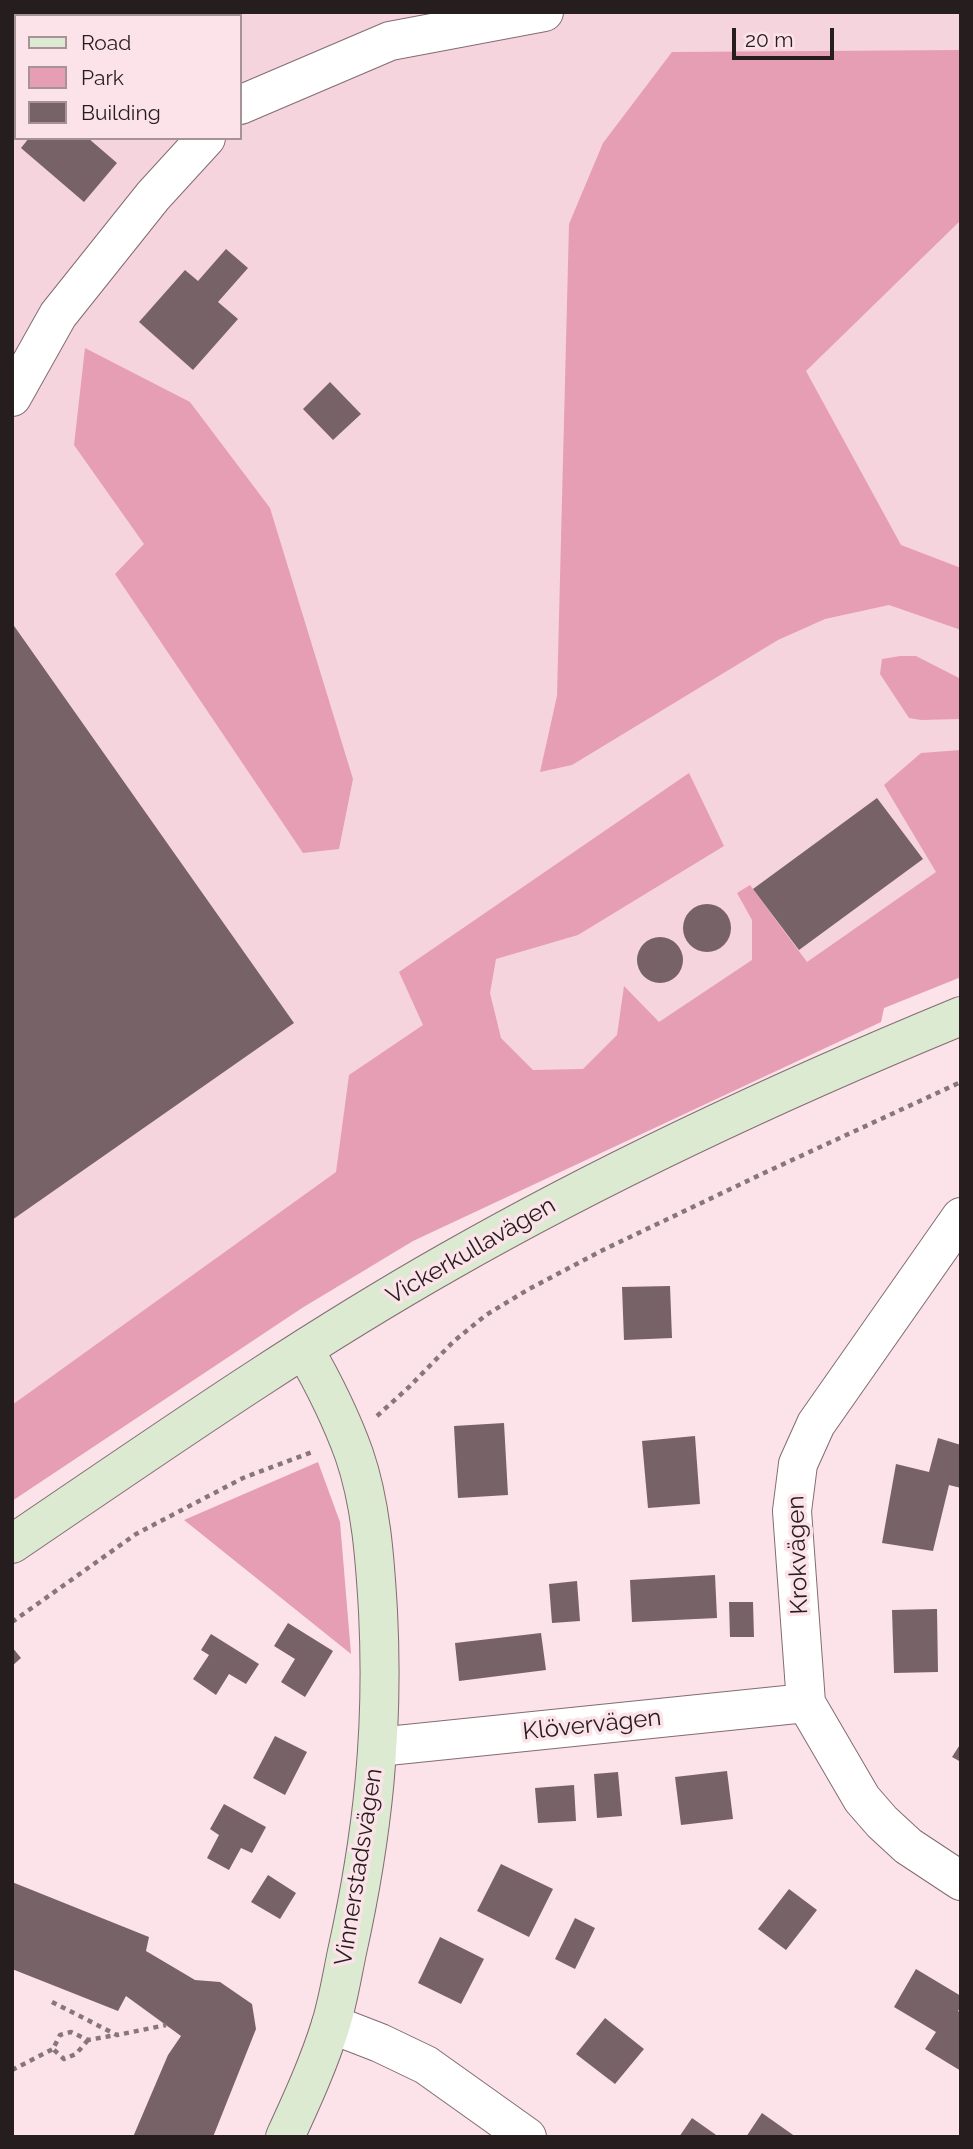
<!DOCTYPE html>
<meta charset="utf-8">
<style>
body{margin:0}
#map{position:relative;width:973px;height:2149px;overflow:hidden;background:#fce2e9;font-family:Raleway,sans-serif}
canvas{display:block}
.frame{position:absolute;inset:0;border:14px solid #261d1f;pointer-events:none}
.legend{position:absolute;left:14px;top:14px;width:228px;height:126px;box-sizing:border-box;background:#fce2e9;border:2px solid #a69398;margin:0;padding:9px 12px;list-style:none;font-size:21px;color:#261d1f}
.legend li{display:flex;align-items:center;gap:14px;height:35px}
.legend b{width:35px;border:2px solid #a69398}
.scale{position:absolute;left:732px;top:28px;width:102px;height:32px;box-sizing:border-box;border:4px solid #261d1f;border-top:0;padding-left:9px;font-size:21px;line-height:24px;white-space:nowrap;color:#261d1f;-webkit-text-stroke:5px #fce2e9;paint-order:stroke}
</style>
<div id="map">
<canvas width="973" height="2149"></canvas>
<div class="frame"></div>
<ul class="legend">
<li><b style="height:9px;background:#dcead2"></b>Road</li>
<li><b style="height:19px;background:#e69eb4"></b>Park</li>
<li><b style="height:19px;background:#776268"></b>Building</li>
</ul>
<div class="scale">20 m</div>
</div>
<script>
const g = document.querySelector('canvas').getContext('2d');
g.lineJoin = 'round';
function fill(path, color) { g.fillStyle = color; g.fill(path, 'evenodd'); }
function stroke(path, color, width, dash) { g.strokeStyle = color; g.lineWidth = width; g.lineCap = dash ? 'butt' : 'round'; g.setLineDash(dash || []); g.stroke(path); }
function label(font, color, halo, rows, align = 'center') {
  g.font = font + ' Raleway,sans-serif'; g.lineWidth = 7; g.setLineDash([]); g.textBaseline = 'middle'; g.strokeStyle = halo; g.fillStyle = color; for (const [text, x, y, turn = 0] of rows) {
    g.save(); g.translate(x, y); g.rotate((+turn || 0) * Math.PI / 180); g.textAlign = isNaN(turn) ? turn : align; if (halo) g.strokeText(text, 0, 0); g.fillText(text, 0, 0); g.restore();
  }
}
fill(new Path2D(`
 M 12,12 L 961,12 L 961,977 L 884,1008 L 881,1022 L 563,1166 L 413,1241 L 302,1308 L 12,1501 ZM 16,16 L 240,16 L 240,138 L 16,138 Z`), '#f6d4de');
fill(new Path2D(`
 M 961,50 L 961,220 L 806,371 L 901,545 L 961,568 L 961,630 L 889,605 L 825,619 L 778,640 L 572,765 L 540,772 L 557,696 L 569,224 L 603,143 L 672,52 Z
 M 85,348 L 190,402 L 270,508 L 353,779 L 339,849 L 303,853 L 115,574 L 144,544 L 74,445 Z
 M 900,656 L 916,656 L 961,679 L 961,719 L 921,720 L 909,718 L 880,674 L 882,659 Z
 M 961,750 L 961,977 L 884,1008 L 881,1022 L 413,1241 L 302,1308 L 12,1501 L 12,1405 L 336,1172 L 349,1075 L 423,1025 L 399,972 L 689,773 L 724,846 L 578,935 L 496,959 L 490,993 L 501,1038 L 533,1070 L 583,1069 L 617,1035 L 624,986 L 659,1022 L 752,960 L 752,920 L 737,893 L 750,885 L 807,962 L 936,872 L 884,785 L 921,753 Z
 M 318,1462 L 340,1522 L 351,1654 L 184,1520 Z`), '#e69eb4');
fill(new Path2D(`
 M 29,138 L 88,138 L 117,163 L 84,202 L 21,148 Z
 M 226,249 L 248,268 L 218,302 L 238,319 L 193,370 L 139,322 L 185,270 L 198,281 Z
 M 330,382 L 361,414 L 333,440 L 303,409 Z
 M 12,623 L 294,1023 L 12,1220 Z
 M 877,798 L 923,859 L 799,950 L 753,889 Z
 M683 928a24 24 0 1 1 48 0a24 24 0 1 1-48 0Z
 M637 960a23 23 0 1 1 46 0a23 23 0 1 1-46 0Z
 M 670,1286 L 672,1338 L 624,1340 L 622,1287 Z
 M 504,1423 L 508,1495 L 458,1498 L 454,1426 Z
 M 695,1436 L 700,1504 L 648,1508 L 642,1441 Z
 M 938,1438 L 961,1445 L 961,1488 L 949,1485 L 933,1551 L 882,1543 L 896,1464 L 929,1472 Z
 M 715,1575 L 717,1618 L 632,1622 L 630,1580 Z
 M 577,1581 L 580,1621 L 552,1623 L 549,1584 Z
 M 729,1602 L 753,1602 L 754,1637 L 730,1637 Z
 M 937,1609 L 938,1672 L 894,1673 L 892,1610 Z
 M 288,1623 L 333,1651 L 305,1697 L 281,1682 L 295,1659 L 274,1646 Z
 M 541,1633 L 546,1670 L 459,1681 L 455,1643 Z
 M 211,1634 L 259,1664 L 246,1684 L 229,1674 L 216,1695 L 193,1679 L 209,1655 L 201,1650 Z
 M 12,1647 L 21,1658 L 12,1666 Z
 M 275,1736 L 307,1752 L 285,1795 L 253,1778 Z
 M 961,1743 L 961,1762 L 952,1757 Z
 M 727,1771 L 733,1819 L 681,1825 L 675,1777 Z
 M 618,1772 L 622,1816 L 597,1818 L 594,1774 Z
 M 574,1785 L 576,1821 L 538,1823 L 535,1788 Z
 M 224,1804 L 266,1827 L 252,1853 L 241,1848 L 229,1870 L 207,1858 L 219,1835 L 210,1829 Z
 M 501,1864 L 553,1889 L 529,1937 L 477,1911 Z
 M 268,1875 L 296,1893 L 280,1919 L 251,1902 Z
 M 12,1882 L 149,1937 L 146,1951 L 195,1980 L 220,1982 L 252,2004 L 256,2029 L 213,2137 L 133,2137 L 168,2055 L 181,2036 L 126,1996 L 118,2011 L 12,1969 Z
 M 789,1889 L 817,1910 L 786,1950 L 758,1929 Z
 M 575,1918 L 595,1928 L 575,1969 L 555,1959 Z
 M 440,1937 L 484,1959 L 461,2004 L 418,1983 Z
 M 916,1969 L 961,1996 L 961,2007 L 958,2011 L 961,2013 L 961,2071 L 925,2049 L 936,2032 L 894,2007 Z
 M 605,2018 L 644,2049 L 615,2084 L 576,2054 Z
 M 762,2113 L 796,2137 L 746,2137 Z
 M 692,2118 L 719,2137 L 679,2137 Z`), '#776268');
const street = new Path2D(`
 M 240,105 L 390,41 L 544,12
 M 12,397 L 58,315 L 153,196 L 206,138
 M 961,1217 L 816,1424 L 798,1464 L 792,1511 L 806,1703 L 862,1799 L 882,1822 L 908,1846 L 961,1881
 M 378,1747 L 806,1703
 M 331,2024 L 380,2043 L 426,2065 L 527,2137`);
const secondary = new Path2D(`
 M 12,1544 C 155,1447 298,1347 448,1262 C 613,1168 786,1088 961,1016
 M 285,2137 C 302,2100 319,2063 331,2024 C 338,2001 342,1976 347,1952 C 373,1835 384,1730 378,1611 C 375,1559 371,1503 354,1454 C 341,1418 323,1382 304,1349`);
stroke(street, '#826c72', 40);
stroke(secondary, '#826c72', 40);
stroke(new Path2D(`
 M 377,1416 L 409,1387 L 454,1341 L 486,1315 L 529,1289 L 605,1249 L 764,1173 L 961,1082
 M 12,1622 L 136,1534 L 243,1478 L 315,1451
 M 52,2002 L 117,2035 L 166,2025
 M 88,2040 L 76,2054 L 64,2059 L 53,2049 L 60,2035 L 71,2032 L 88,2040 L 116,2035
 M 12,2070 L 53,2049`), '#87777b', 4.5, [5, 5]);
stroke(street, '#fff', 38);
stroke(secondary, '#dcead2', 38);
label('24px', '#261d1f', '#fce2e9', [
 ["Vickerkullavägen",471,1251,-30],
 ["Krokvägen",798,1555,-92],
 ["Klövervägen",592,1725,-6],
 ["Vinnerstadsvägen",359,1867,-81]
]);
</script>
